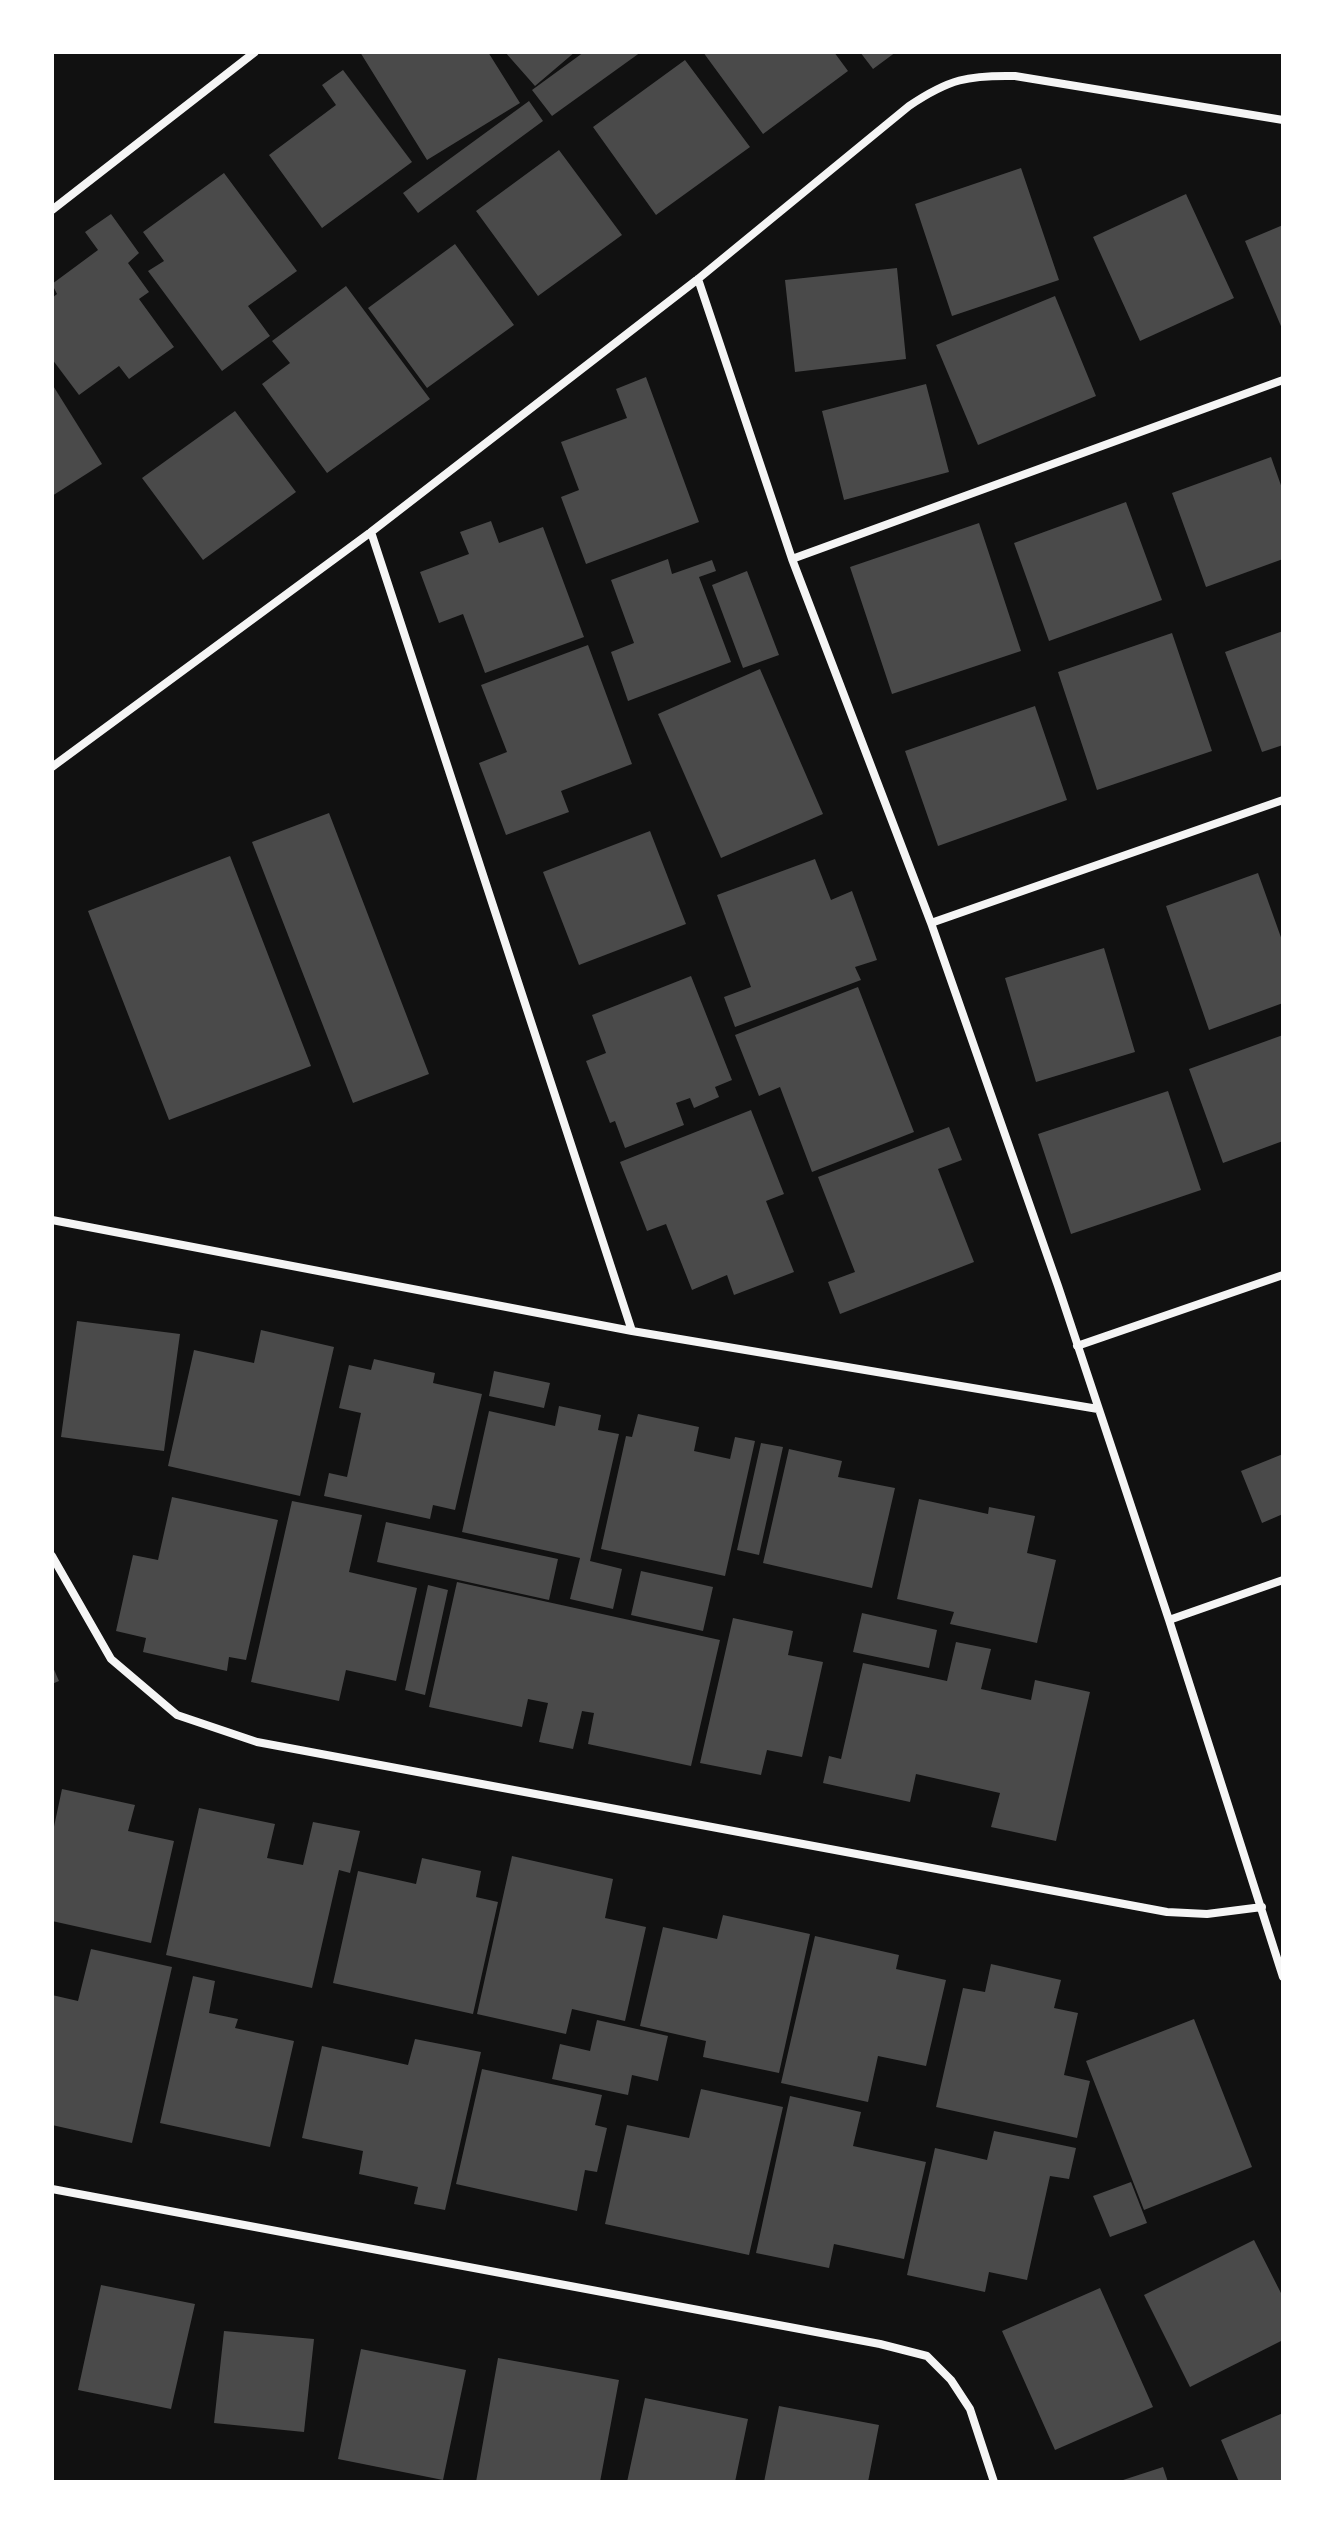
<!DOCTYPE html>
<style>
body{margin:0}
#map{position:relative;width:1335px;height:2534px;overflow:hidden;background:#111;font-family:"DM Sans",sans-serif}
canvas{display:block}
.frame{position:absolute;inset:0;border:54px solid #fff;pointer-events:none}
</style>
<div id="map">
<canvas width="1335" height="2534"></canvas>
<div class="frame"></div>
</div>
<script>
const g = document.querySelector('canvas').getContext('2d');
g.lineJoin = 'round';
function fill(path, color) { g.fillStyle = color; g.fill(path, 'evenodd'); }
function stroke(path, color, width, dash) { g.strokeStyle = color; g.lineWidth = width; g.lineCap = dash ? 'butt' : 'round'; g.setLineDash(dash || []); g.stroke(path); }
fill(new Path2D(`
 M 360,52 L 488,52 L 520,103 L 427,160 Z
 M 505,52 L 575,52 L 535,86 Z
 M 584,52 L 641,52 L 552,116 L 532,90 Z
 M 703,52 L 834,52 L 848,71 L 763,134 Z
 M 860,52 L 896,52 L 873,69 Z
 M 685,60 L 750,147 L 656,215 L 593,127 Z
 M 343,70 L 412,162 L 322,228 L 269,155 L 336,105 L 322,85 Z
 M 529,101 L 543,121 L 418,213 L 403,193 Z
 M 559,150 L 622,235 L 538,296 L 476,211 Z
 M 1021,168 L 1059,280 L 952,316 L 915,204 Z
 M 224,173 L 297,271 L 248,306 L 270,336 L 222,371 L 148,271 L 164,261 L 143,232 Z
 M 1186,194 L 1234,298 L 1140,341 L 1093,237 Z
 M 111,214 L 139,253 L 128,263 L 149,292 L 139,299 L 174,347 L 129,379 L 119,366 L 79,395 L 52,359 L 52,298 L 57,294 L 52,284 L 98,250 L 85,232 Z
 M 1283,225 L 1283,331 L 1245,241 Z
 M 455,244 L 514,325 L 427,388 L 368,308 Z
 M 897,268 L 906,359 L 795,372 L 785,280 Z
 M 346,286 L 430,399 L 327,473 L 262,384 L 290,363 L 272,341 Z
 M 1055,296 L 1096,396 L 978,445 L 936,345 Z
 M 646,377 L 699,522 L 586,564 L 561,497 L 579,490 L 561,442 L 627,418 L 616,389 Z
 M 52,384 L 102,464 L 52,496 Z
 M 926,384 L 949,472 L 844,500 L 822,411 Z
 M 235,411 L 296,492 L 203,560 L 142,478 Z
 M 1271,457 L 1283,491 L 1283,559 L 1206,587 L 1172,493 Z
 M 1126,502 L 1162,600 L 1049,641 L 1014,543 Z
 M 491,521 L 499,543 L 543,527 L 584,637 L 485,673 L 463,614 L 439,623 L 420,572 L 469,554 L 460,532 Z
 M 979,523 L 1021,651 L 892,694 L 850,567 Z
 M 668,559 L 672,574 L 712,560 L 716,571 L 699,577 L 731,662 L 628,701 L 611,652 L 634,643 L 611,580 Z
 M 747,571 L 779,655 L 743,668 L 712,585 Z
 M 1283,631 L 1283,745 L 1262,752 L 1225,652 Z
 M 1172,633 L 1212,751 L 1097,790 L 1058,672 Z
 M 588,645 L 632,764 L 561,791 L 569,812 L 506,835 L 479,763 L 507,752 L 481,685 Z
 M 760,669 L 823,814 L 721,858 L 658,714 Z
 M 1035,706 L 1067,800 L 938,846 L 905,751 Z
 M 329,813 L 429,1074 L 353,1103 L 252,842 Z
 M 650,831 L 686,924 L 579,965 L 543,872 Z
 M 230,856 L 311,1066 L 169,1120 L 88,911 Z
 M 815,859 L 831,900 L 852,891 L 877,960 L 855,967 L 861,980 L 735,1027 L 724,997 L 751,987 L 717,895 Z
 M 1258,873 L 1283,943 L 1283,1003 L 1209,1030 L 1166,906 Z
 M 1104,948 L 1135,1052 L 1036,1082 L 1005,978 Z
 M 691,976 L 732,1080 L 715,1087 L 719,1097 L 694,1108 L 690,1098 L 676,1103 L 684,1125 L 625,1148 L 615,1121 L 610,1123 L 586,1061 L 606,1053 L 592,1015 Z
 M 858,987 L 914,1132 L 812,1172 L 780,1087 L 759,1096 L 735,1035 Z
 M 1283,1035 L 1283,1141 L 1223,1163 L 1189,1069 Z
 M 1168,1091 L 1201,1190 L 1071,1234 L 1038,1134 Z
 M 751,1110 L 784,1194 L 766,1201 L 794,1272 L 734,1295 L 727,1275 L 692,1290 L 666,1224 L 647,1231 L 620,1162 Z
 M 949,1127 L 962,1160 L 938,1169 L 974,1262 L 840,1314 L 828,1282 L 855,1272 L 818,1177 Z
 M 77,1321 L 180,1334 L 164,1451 L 61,1437 Z
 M 261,1330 L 334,1347 L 300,1496 L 168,1466 L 194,1350 L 254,1363 Z
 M 374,1359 L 435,1373 L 433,1383 L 482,1394 L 455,1510 L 433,1505 L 430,1519 L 324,1496 L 329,1473 L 347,1477 L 361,1413 L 339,1408 L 349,1365 L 371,1370 Z
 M 494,1371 L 550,1383 L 544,1408 L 489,1396 Z
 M 559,1406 L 601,1415 L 598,1430 L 619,1434 L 590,1561 L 622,1569 L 613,1609 L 570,1599 L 580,1558 L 462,1532 L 489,1411 L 555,1426 Z
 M 638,1414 L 699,1427 L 694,1451 L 730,1459 L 735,1437 L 755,1441 L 725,1576 L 601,1549 L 626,1436 L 632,1437 Z
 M 761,1443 L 783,1447 L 759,1555 L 737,1550 Z
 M 789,1449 L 842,1461 L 838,1477 L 895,1488 L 872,1588 L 763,1563 Z
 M 1283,1454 L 1283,1514 L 1262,1523 L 1241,1471 Z
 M 172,1497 L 278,1520 L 246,1660 L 229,1657 L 227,1671 L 143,1652 L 146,1638 L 116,1631 L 133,1555 L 158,1560 Z
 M 919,1499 L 988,1514 L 989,1507 L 1035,1516 L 1027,1553 L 1056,1560 L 1037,1643 L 950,1624 L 954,1612 L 897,1599 Z
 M 292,1501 L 362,1515 L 349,1572 L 417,1588 L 396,1681 L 346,1670 L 339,1701 L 251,1682 Z
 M 386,1522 L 558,1559 L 549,1600 L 377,1562 Z
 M 641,1571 L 713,1587 L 703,1631 L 631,1615 Z
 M 457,1582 L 720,1640 L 691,1766 L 588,1744 L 594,1713 L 582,1711 L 573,1749 L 539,1742 L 548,1703 L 528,1699 L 522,1727 L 429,1707 Z
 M 428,1585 L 448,1590 L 425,1695 L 405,1690 Z
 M 862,1613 L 937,1630 L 929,1668 L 853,1652 Z
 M 733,1618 L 793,1631 L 788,1655 L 823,1662 L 802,1757 L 767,1750 L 761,1775 L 700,1763 Z
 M 956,1642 L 991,1649 L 981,1689 L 1031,1700 L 1035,1680 L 1090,1692 L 1056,1841 L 991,1827 L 1000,1793 L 916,1774 L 910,1802 L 823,1783 L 829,1756 L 841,1759 L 863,1663 L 947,1681 Z
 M 52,1665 L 59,1681 L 52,1684 Z
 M 62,1789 L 135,1805 L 128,1831 L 174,1841 L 151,1943 L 52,1921 L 52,1836 Z
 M 199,1808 L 275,1824 L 267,1858 L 303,1865 L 313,1822 L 360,1831 L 350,1873 L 339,1870 L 312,1988 L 166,1955 Z
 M 512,1856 L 613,1879 L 605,1918 L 646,1927 L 625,2021 L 572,2009 L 566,2034 L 477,2014 Z
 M 422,1858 L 481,1871 L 476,1897 L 498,1902 L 473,2014 L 333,1983 L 358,1871 L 416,1884 Z
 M 723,1915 L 810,1934 L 779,2073 L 703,2057 L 706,2041 L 640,2026 L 663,1927 L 717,1939 Z
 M 815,1936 L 899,1955 L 896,1969 L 946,1980 L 926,2066 L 878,2056 L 868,2102 L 781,2083 Z
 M 91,1949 L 172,1967 L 132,2143 L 52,2125 L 52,1995 L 78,2001 Z
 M 991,1964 L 1061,1980 L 1054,2008 L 1078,2013 L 1064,2075 L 1090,2081 L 1077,2138 L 936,2107 L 963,1988 L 985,1992 Z
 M 193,1976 L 215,1981 L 209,2013 L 238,2019 L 235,2028 L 294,2041 L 270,2147 L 160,2123 Z
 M 1194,2019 L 1252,2167 L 1144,2210 L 1086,2061 Z
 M 597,2020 L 668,2036 L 658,2081 L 632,2075 L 628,2095 L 552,2079 L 560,2044 L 590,2051 Z
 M 415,2039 L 481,2052 L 445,2210 L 414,2204 L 418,2187 L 359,2174 L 363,2151 L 302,2138 L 322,2046 L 408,2065 Z
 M 482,2069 L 602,2095 L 595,2125 L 607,2128 L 597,2172 L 585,2170 L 577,2211 L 456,2184 Z
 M 701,2089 L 783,2107 L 749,2255 L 605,2224 L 627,2125 L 689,2138 Z
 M 790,2096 L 861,2112 L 853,2146 L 926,2162 L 904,2259 L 834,2244 L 829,2268 L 756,2253 Z
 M 994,2131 L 1076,2148 L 1069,2179 L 1050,2176 L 1027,2280 L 989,2272 L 985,2292 L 907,2275 L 935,2148 L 987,2160 Z
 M 1131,2182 L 1147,2223 L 1110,2237 L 1093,2196 Z
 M 1254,2240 L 1283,2297 L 1283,2340 L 1190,2387 L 1144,2295 Z
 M 101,2285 L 195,2304 L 171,2409 L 78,2390 Z
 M 1100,2288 L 1153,2407 L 1055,2450 L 1002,2331 Z
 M 224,2331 L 314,2339 L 304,2432 L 214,2423 Z
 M 361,2349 L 466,2370 L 443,2480 L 338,2459 Z
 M 498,2358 L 619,2380 L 600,2482 L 476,2482 Z
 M 645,2398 L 748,2419 L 735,2482 L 627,2482 Z
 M 779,2406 L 879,2425 L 868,2482 L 764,2482 Z
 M 1283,2413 L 1283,2482 L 1239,2482 L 1221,2440 Z
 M 1163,2467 L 1168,2482 L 1120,2482 L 1120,2481 Z`), '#4a4a4a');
stroke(new Path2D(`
 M 52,210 L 255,52
 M 698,279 L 792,559 L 931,923 L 1058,1286 L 1169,1620 L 1283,1977
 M 371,532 L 632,1331
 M 792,559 L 1283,380
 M 52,767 L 371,532 L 698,279 L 909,106 C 949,79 968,75 1015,76 L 1283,120
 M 931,923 L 1283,800
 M 52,1220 L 632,1331 L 1098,1409
 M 1077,1346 L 1283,1275
 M 52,1556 L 111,1659 L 177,1715 L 257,1742 L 1167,1912 L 1207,1914 L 1262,1907
 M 1169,1620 L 1283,1580
 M 52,2189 L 880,2344 L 927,2356 L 951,2380 L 970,2409 L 994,2482`), '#f5f5f5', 8);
</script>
